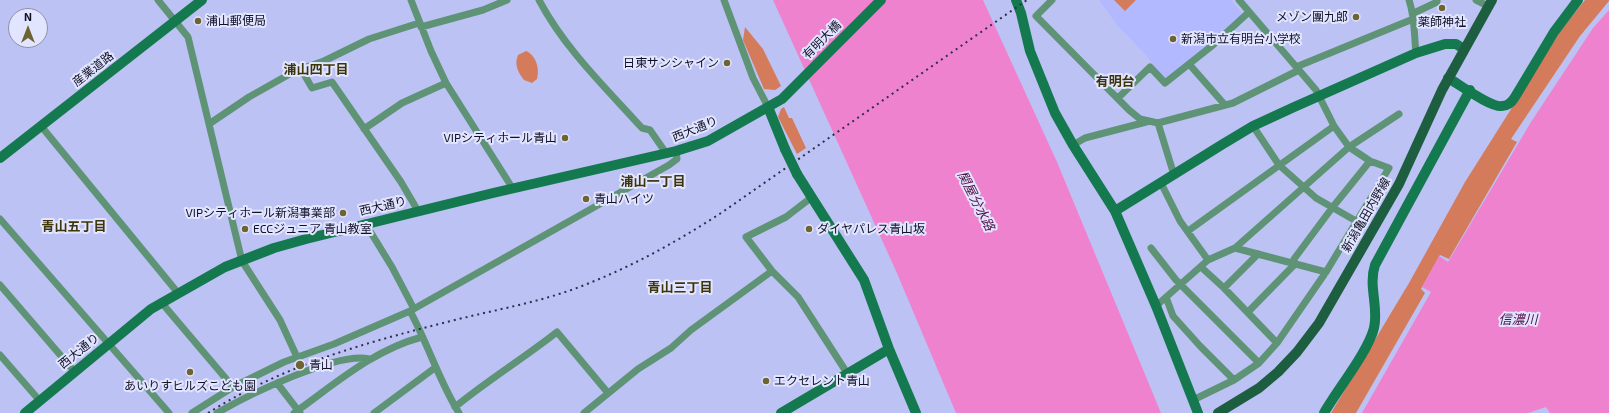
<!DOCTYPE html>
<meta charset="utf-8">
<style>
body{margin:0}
#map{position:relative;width:1609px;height:413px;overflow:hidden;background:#bdc2f4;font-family:"Exo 2",sans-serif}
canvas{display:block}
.north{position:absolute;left:8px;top:8px;width:40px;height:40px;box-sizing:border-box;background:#e2e5ff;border:1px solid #8e90a9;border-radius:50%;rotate:0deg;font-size:11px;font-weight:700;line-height:16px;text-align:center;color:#111127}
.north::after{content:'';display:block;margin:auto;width:14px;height:18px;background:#6d6431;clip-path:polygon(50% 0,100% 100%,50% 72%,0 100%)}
</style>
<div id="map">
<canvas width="1609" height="413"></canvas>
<div class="north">N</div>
</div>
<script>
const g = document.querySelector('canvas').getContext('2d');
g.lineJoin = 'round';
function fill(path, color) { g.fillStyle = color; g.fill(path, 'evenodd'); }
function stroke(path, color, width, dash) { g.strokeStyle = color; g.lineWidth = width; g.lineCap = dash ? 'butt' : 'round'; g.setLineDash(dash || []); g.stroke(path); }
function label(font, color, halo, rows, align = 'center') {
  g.font = font + ' "Exo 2","Noto Sans JP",sans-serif'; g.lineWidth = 4; g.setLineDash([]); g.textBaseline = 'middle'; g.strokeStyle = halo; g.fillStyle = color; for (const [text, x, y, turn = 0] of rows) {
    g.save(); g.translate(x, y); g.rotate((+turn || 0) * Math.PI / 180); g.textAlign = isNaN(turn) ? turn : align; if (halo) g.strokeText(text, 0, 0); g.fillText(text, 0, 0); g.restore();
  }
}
fill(new Path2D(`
 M 1099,0 L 1231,0 L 1242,13 L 1242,16 L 1192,59 L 1164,79 L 1145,54 L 1117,25 Z`), '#b2b9fe');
fill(new Path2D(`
 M 1114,0 L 1136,0 L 1125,11 Z
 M 1585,0 L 1609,0 L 1609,1 L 1580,36 L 1511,139 L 1517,142 L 1449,259 L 1440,255 L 1421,289 L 1425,293 L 1356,413 L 1331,413 L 1409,283 L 1465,182 L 1561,30 Z
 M 745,27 L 763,49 L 781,86 L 775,90 L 764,89 L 743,40 Z
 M 526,51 C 536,55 540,69 537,79 L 532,83 L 524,80 C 518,72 514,65 518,55 Z
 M 784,107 L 789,118 L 792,118 L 806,148 L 797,154 L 778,117 L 781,109 Z`), '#d47b5c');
fill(new Path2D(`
 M 773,0 L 983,0 L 1057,162 L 1161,413 L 956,413 L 896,271 Z
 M 1609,10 L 1609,413 L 1550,413 L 1546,407 L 1528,413 L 1362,413 L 1431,292 L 1422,287 L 1439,256 L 1448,262 L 1531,122 L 1593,28 Z`), '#ef82ce');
stroke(new Path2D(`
 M 158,0 L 188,37 L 242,261 L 280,320 L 297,357
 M 411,0 L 431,51 L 446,83 L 513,189
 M 539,0 C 565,49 605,87 642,128 L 650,130 L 666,153
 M 724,0 L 753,78 L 768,107
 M 1052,0 L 1036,16 L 1129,110 L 1140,119 L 1158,123 L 1233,103 L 1299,70
 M 1409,0 C 1415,17 1414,35 1416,53
 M 1476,0 L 1488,6
 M 1414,13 L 1437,2 L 1437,0
 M 421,27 L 483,10 L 507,0
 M 1189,64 L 1225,105
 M 1296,67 L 1413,19
 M 301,69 L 312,88 L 332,82 L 401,182 L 418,211
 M 1118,98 L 1150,67 L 1165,83 L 1213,45 L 1249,12
 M 1158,123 L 1174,175
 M 209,124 L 249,97 L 295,71 L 324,61 L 369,39 L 419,23
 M 41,126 L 178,293
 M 1253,126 L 1279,165 L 1316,198 L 1356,221
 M 364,129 L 402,103 L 446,83
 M 1073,145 L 1085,138 L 1150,121
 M 1161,183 L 1180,221 L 1208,260
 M 812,197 L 786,217 L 746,237 L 772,271 L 798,297 L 847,373
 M 0,219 L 169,413
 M 365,223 L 392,267 L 414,309
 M 1188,231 L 1334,126
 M 1151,248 L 1176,280 L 1259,363
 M 1235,248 L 1326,272
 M 1201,267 L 1224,288 L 1277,343
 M 0,285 L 74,371
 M 1224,288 L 1258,254
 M 1166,297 L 1173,316 L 1200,346 L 1234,380 L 1259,363 L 1277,343 L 1326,272 L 1389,168 L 1370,161 L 1349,147 L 1334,126 L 1316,90 L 1239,0
 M 161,302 L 233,387
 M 1156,306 L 1208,260 L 1235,248 L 1349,147 L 1399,114
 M 410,311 C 428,344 439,381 459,413
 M 1248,312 L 1295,264 L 1294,259 L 1332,208 L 1370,161
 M 0,355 L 40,401
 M 277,383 L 300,413
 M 1193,400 L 1234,380
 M 455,407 C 488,380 524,358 557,332 L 608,393
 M 192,413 L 233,387 L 284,362 L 334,344 L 410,311 L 669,165 L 677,159 L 676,151
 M 217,413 C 246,396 338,351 369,359
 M 294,413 C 335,384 373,350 422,337
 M 374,413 L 436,367
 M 584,413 L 638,369 L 671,348 L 691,330 L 772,271`), '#5e9376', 7);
stroke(new Path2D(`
 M 1016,0 L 1021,13 L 1030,51 L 1055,113 L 1073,145 L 1115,211 L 1156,306 L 1198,413
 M 1448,78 C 1459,84 1491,108 1502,106 C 1508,106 1512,102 1515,97 L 1554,32 L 1578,0
 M 768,107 L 785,149
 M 0,158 L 202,0
 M 797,174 L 864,280 L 889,349 L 916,413
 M 1115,211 L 1223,144 L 1253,126 L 1292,108 L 1416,53 L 1445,44 L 1456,44 L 1464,49
 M 25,413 L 151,309 L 225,267 L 274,248 L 306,239 L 493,193 L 676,151 L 708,141 L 782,99 L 881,0
 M 781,413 L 889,349
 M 1324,413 C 1337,390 1368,352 1374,328 C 1379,307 1368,286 1375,265 L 1470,90`), '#157950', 10);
stroke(new Path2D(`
 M 1218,413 L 1259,388 L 1278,372 L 1297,352 L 1319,323 L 1399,184 L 1442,90 L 1492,0`), '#1e5e40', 10);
stroke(new Path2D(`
 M 208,413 C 289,362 372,341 463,318 C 500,309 538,302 574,289 C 628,269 677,242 724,211 L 1027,0`), '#2e2f4a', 2, [2, 4]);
stroke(new Path2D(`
 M 785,149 L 797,174`), '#157950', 10);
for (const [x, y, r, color] of [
 [1442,8,4,"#6d6431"],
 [1356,17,4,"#6d6431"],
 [198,21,4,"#6d6431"],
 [1173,39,4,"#6d6431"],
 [727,63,4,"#6d6431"],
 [565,138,4,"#6d6431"],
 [586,199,4,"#6d6431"],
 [343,213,4,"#6d6431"],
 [245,229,4,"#6d6431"],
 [809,229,4,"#6d6431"],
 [300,365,5,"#6d6431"],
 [190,372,4,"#6d6431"],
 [766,381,4,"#6d6431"]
]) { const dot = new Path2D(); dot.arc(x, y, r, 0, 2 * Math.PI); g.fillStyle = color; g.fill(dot); stroke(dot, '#e2e5ff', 1.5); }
label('12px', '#111127', '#e2e5ff', [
 ["メゾン團九郎",1348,17,"right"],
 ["浦山郵便局",206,21],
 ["薬師神社",1442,22,"center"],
 ["新潟市立有明台小学校",1181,39],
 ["日東サンシャイン",719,63,"right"],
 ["VIPシティホール青山",557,138,"right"],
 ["青山ハイツ",594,199],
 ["VIPシティホール新潟事業部",335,213,"right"],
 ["ECCジュニア 青山教室",253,229],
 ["ダイヤパレス青山坂",817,229],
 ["青山",309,365],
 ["エクセレント青山",774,381],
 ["あいりすヒルズこども園",190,386,"center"]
], 'left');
label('12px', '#111127', '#e2e5ff', [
 ["有明大橋",822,40,-45],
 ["産業道路",93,69,-38],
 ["西大通り",695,129,-22],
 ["西大通り",383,206,-13],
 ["新潟亀田内野線",1366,215,-60],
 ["西大通り",79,351,-39]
]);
label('bold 13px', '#3c350a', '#e2e5ff', [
 ["浦山四丁目",316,70],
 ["有明台",1115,82],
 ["浦山一丁目",653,182],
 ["青山五丁目",74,227],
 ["青山三丁目",680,288]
]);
label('italic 13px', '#541143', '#e2e5ff', [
 ["関屋分水路",976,201,63],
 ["信濃川",1518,320]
]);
</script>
